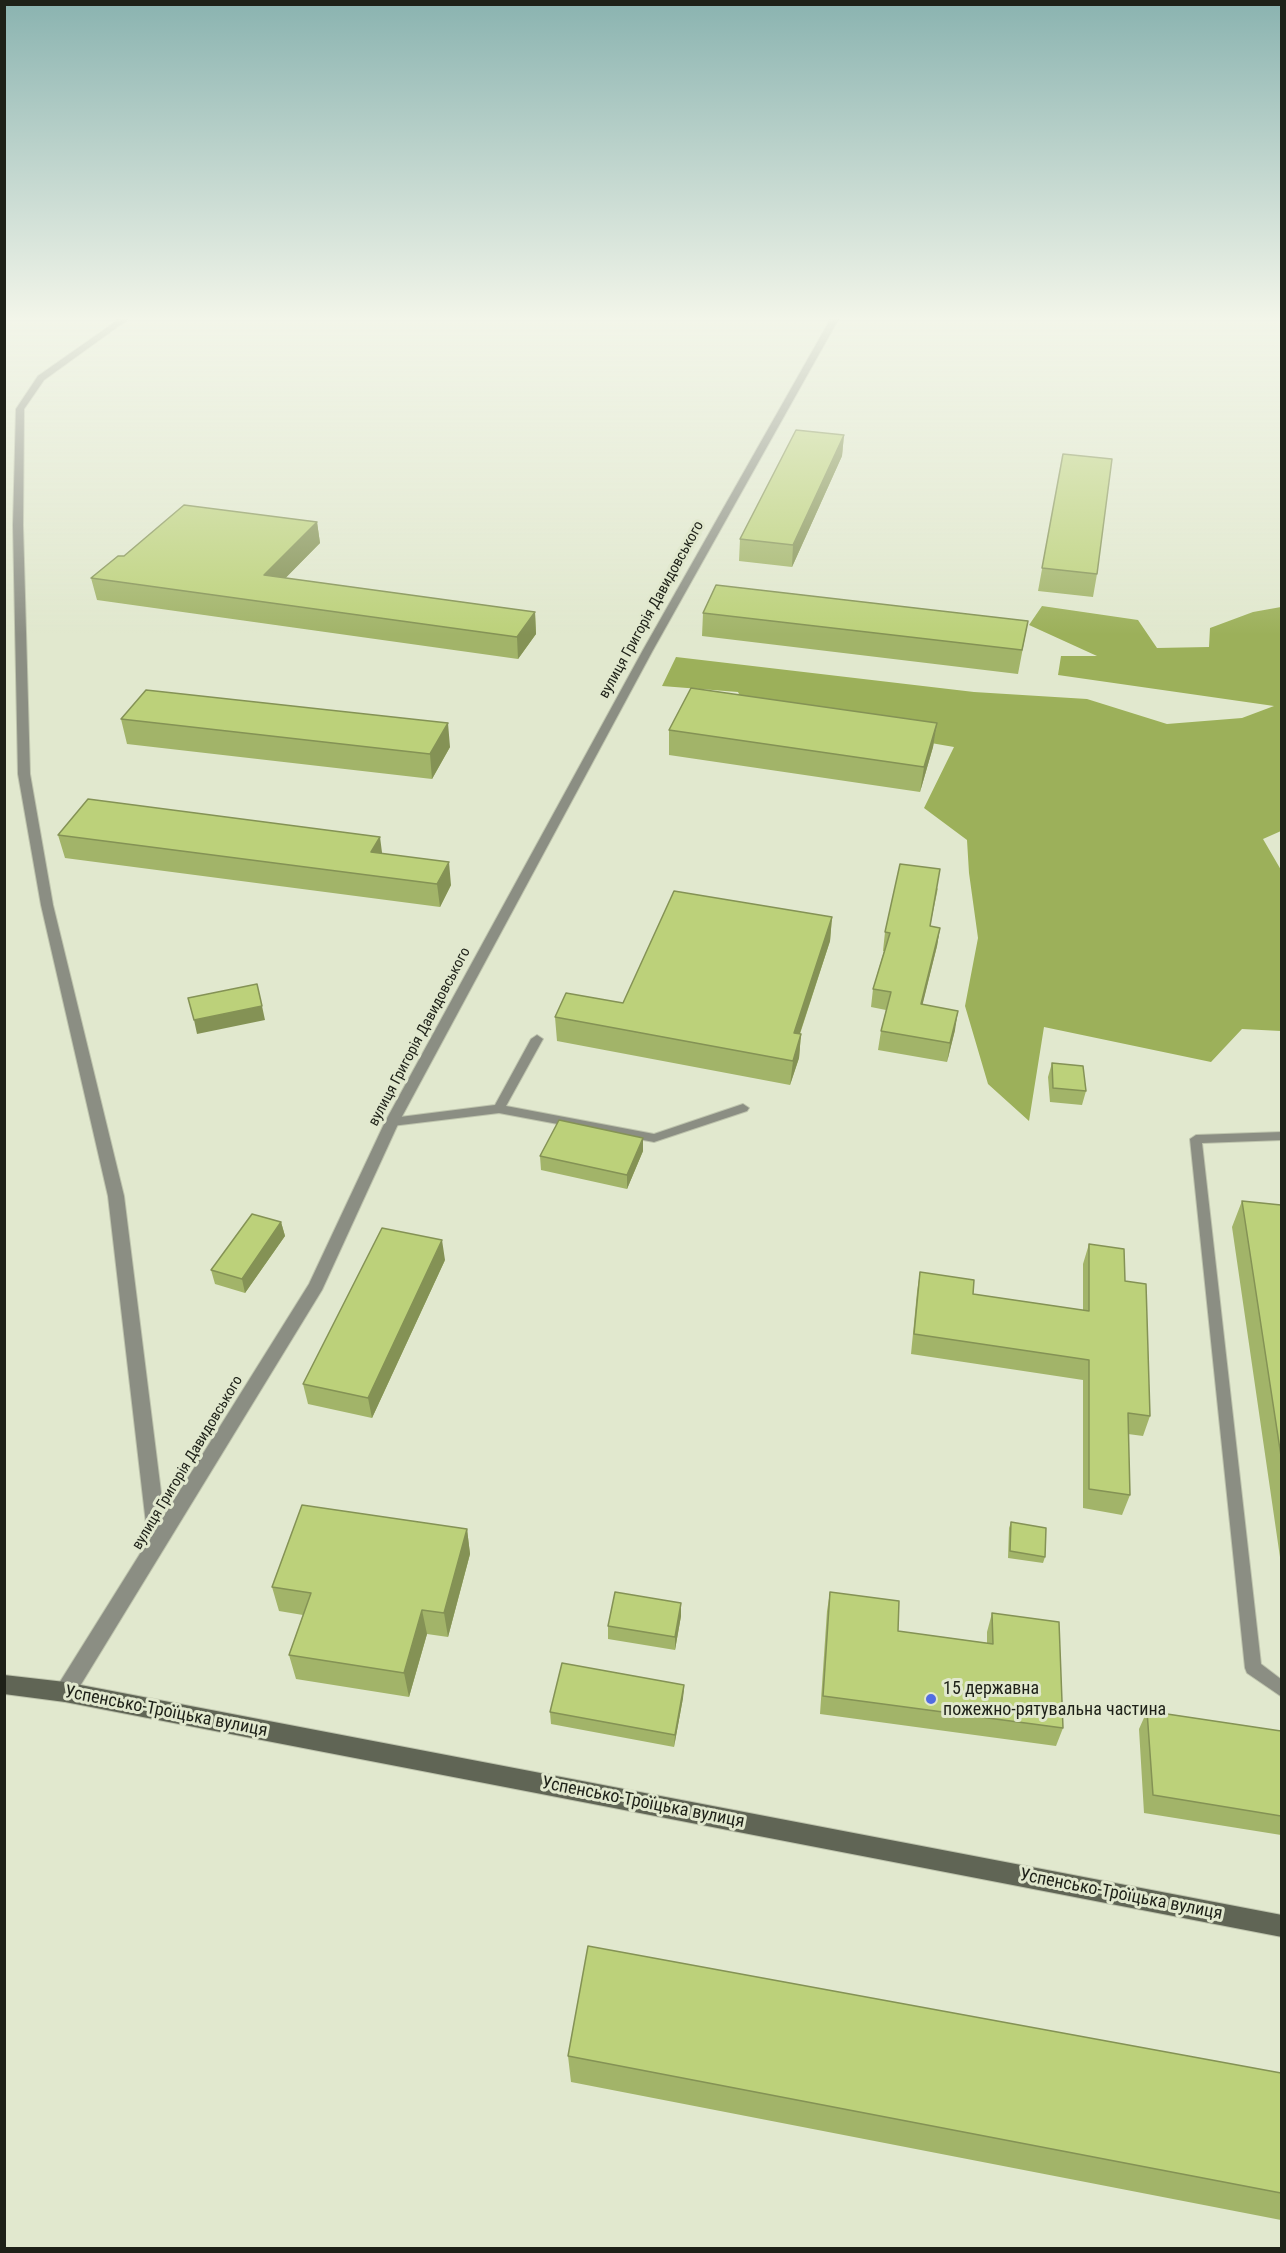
<!DOCTYPE html>
<meta charset="utf-8">
<style>
body{margin:0}
#map{position:relative;width:1286px;height:2253px;overflow:hidden;background:#e1e8ce;font-family:"Roboto Condensed",sans-serif}
canvas{display:block}
.frame{position:absolute;inset:0;border:6px solid #1e2118;pointer-events:none}
</style>
<div id="map">
<canvas width="1286" height="2253"></canvas>
<div class="frame"></div>
</div>
<script>
const g = document.querySelector('canvas').getContext('2d');
g.lineJoin = 'round';
function fill(path, color) { g.fillStyle = color; g.fill(path, 'evenodd'); }
function stroke(path, color, width, dash) { g.strokeStyle = color; g.lineWidth = width; g.lineCap = dash ? 'butt' : 'round'; g.setLineDash(dash || []); g.stroke(path); }
function label(font, color, halo, rows, align = 'center') {
  g.font = font + ' "Roboto Condensed",sans-serif'; g.lineWidth = 6; g.setLineDash([]); g.textBaseline = 'middle'; g.strokeStyle = halo; g.fillStyle = color; for (const [text, x, y, turn = 0] of rows) {
    g.save(); g.translate(x, y); g.rotate((+turn || 0) * Math.PI / 180); g.textAlign = isNaN(turn) ? turn : align; if (halo) g.strokeText(text, 0, 0); g.fillText(text, 0, 0); g.restore();
  }
}
fill(new Path2D(`
 M 1042,606 L 1138,620 L 1157,648 L 1209,647 L 1210,628 L 1253,612 L 1281,607 L 1281,831 L 1263,839 L 1281,870 L 1281,1031 L 1242,1029 L 1211,1062 L 1044,1027 L 1029,1121 L 988,1084 L 965,1006 L 978,938 L 969,873 L 967,840 L 924,808 L 954,747 L 747,711 L 738,692 L 662,686 L 676,657 L 974,692 L 1087,699 L 1167,724 L 1242,718 L 1274,706 L 1058,675 L 1061,656 L 1097,656 L 1029,625 Z`), '#9cb05a');
const lane = new Path2D(`
 M 537,1035 L 543,1039 L 506,1106 L 654,1134 L 743,1104 L 749,1108 L 747,1111 L 654,1142 L 499,1113 L 392,1126 L 386,1122 L 392,1118 L 495,1105 L 531,1039 Z
 M 1282,1132 L 1282,1140 L 1202,1143 L 1261,1664 L 1282,1680 L 1282,1697 L 1247,1673 L 1245,1668 L 1190,1139 L 1196,1135 Z`);
const street = new Path2D(`
 M 118,320 L 127,320 L 44,380 L 24,409 L 23,525 L 30,774 L 53,905 L 124,1196 L 164,1516 L 309,1284 L 385,1122 L 643,650 L 830,320 L 838,320 L 653,650 L 399,1122 L 322,1290 L 72,1699 L 65,1702 L 58,1699 L 55,1692 L 58,1685 L 148,1541 L 108,1196 L 41,905 L 18,774 L 13,525 L 16,409 L 38,376 Z`);
const secondary = new Path2D(`
 M 4,1675 L 65,1682 L 1282,1915 L 1282,1937 L 65,1702 L 4,1694 Z`);
stroke(lane, '#bec4ad', 2);
stroke(street, '#bec4ad', 2);
stroke(secondary, '#bec4ad', 2);
fill(lane, '#8b8e83');
fill(street, '#8b8e83');
fill(secondary, '#606555');
fill(new Path2D(`
 M 844,435 L 842,456 L 792,567 L 739,561 L 740,539 Z
 M 1063,454 L 1097,574 L 1093,597 L 1038,591 Z
 M 317,522 L 320,543 L 285,578 L 535,612 L 536,634 L 518,659 L 97,600 L 91,578 L 124,556 Z
 M 703,613 L 1028,621 L 1018,674 L 702,636 Z
 M 121,719 L 450,747 L 432,779 L 127,744 Z
 M 937,723 L 933,747 L 920,792 L 669,755 L 669,730 Z
 M 58,835 L 382,853 L 451,885 L 440,907 L 65,858 Z
 M 938,888 L 930,926 L 940,928 L 937,946 L 922,1005 L 955,1030 L 947,1062 L 878,1050 L 881,1031 L 886,1010 L 871,1007 L 873,989 L 884,951 L 883,951 L 885,932 Z
 M 832,917 L 830,941 L 800,1034 L 801,1034 L 799,1058 L 790,1085 L 557,1041 L 555,1017 L 623,1003 Z
 M 1052,1063 L 1086,1091 L 1082,1105 L 1050,1102 L 1048,1077 Z
 M 643,1151 L 627,1189 L 541,1170 L 540,1156 Z
 M 1242,1201 L 1281,1205 L 1281,1564 L 1232,1227 Z
 M 281,1222 L 285,1236 L 245,1293 L 215,1284 L 211,1270 Z
 M 1089,1244 L 1125,1281 L 1150,1416 L 1143,1436 L 1128,1434 L 1130,1495 L 1122,1515 L 1083,1508 L 1083,1380 L 911,1354 L 917,1292 L 920,1272 L 973,1294 L 1083,1310 L 1083,1264 Z
 M 445,1260 L 372,1418 L 308,1404 L 303,1384 Z
 M 1011,1522 L 1045,1557 L 1043,1563 L 1008,1558 L 1009,1528 Z
 M 467,1529 L 470,1554 L 448,1637 L 427,1634 L 409,1697 L 296,1679 L 289,1655 L 303,1615 L 279,1611 L 272,1587 Z
 M 830,1592 L 898,1631 L 987,1643 L 987,1632 L 992,1613 L 1063,1728 L 1056,1746 L 820,1714 L 827,1611 Z
 M 681,1603 L 681,1616 L 675,1650 L 608,1639 L 608,1626 Z
 M 684,1685 L 683,1698 L 674,1747 L 551,1724 L 550,1712 Z
 M 1147,1711 L 1281,1731 L 1281,1835 L 1144,1813 L 1139,1729 Z
 M 568,2056 L 1281,2073 L 1281,2220 L 571,2082 Z`), '#a2b469');
fill(new Path2D(`
 M 844,435 L 842,456 L 792,567 L 793,545 Z
 M 317,522 L 320,543 L 267,597 L 264,575 Z
 M 535,612 L 536,634 L 518,659 L 517,637 Z
 M 448,723 L 450,747 L 432,779 L 430,754 Z
 M 937,723 L 933,747 L 920,792 L 924,767 Z
 M 380,837 L 383,860 L 371,852 Z
 M 449,862 L 451,885 L 440,907 L 437,884 Z
 M 832,917 L 830,941 L 792,1057 L 794,1033 Z
 M 940,928 L 937,946 L 918,1023 L 921,1004 Z
 M 262,1006 L 265,1020 L 197,1034 L 194,1020 Z
 M 958,1011 L 955,1030 L 947,1062 L 950,1043 Z
 M 801,1034 L 799,1058 L 790,1085 L 793,1061 Z
 M 643,1138 L 643,1151 L 627,1189 L 627,1175 Z
 M 281,1222 L 285,1236 L 245,1293 L 242,1279 Z
 M 442,1240 L 445,1260 L 372,1418 L 368,1398 Z
 M 467,1529 L 470,1554 L 448,1637 L 444,1613 Z
 M 681,1603 L 681,1616 L 675,1650 L 675,1637 Z
 M 422,1610 L 427,1634 L 409,1697 L 404,1673 Z
 M 684,1685 L 683,1698 L 674,1747 L 675,1735 Z`), '#849255');
const building = new Path2D(`
 M 796,430 L 844,435 L 793,545 L 740,539 Z
 M 1063,454 L 1112,459 L 1097,574 L 1042,568 Z
 M 184,505 L 317,522 L 264,575 L 535,612 L 517,637 L 91,578 L 118,556 L 124,556 Z
 M 716,585 L 1028,621 L 1022,650 L 703,613 Z
 M 691,688 L 937,723 L 924,767 L 669,730 Z
 M 146,690 L 448,723 L 430,754 L 121,719 Z
 M 88,799 L 380,837 L 371,852 L 449,862 L 437,884 L 58,835 Z
 M 900,864 L 940,869 L 930,926 L 940,928 L 921,1004 L 958,1011 L 950,1043 L 881,1031 L 891,992 L 873,989 L 890,933 L 885,932 Z
 M 674,891 L 832,917 L 794,1033 L 801,1034 L 793,1061 L 555,1017 L 566,993 L 623,1003 Z
 M 257,984 L 262,1006 L 194,1020 L 188,998 Z
 M 1052,1063 L 1083,1066 L 1086,1091 L 1053,1088 Z
 M 559,1120 L 643,1138 L 627,1175 L 540,1156 Z
 M 1242,1201 L 1281,1205 L 1281,1456 Z
 M 252,1214 L 281,1222 L 242,1279 L 211,1270 Z
 M 382,1228 L 442,1240 L 368,1398 L 303,1384 Z
 M 1089,1244 L 1124,1249 L 1125,1281 L 1146,1284 L 1150,1416 L 1128,1413 L 1130,1495 L 1089,1489 L 1089,1360 L 914,1334 L 920,1272 L 974,1280 L 973,1294 L 1089,1311 Z
 M 302,1505 L 467,1529 L 444,1613 L 422,1610 L 404,1673 L 289,1655 L 311,1593 L 272,1587 Z
 M 1011,1522 L 1046,1528 L 1045,1557 L 1010,1551 Z
 M 615,1592 L 681,1603 L 675,1637 L 608,1626 Z
 M 830,1592 L 899,1601 L 898,1631 L 993,1644 L 992,1613 L 1059,1622 L 1063,1728 L 823,1696 Z
 M 562,1663 L 684,1685 L 675,1735 L 550,1712 Z
 M 1147,1711 L 1281,1731 L 1281,1816 L 1153,1795 Z
 M 588,1946 L 1281,2073 L 1281,2193 L 568,2056 Z`);
fill(building, '#bcd17a');
stroke(building, '#849255', 1.5);
const sky = g.createLinearGradient(0, 0, 0, 635);
sky.addColorStop(0, '#8ab3b0');
sky.addColorStop(0.5, '#f2f5e9');
sky.addColorStop(1, '#f2f5e900');
g.fillStyle = sky;
g.fillRect(0, 0, 1286, 635);
for (const [x, y, r, color] of [
 [931,1699,6,"#526de2"]
]) { const dot = new Path2D(); dot.arc(x, y, r, 0, 2 * Math.PI); g.fillStyle = color; g.fill(dot); stroke(dot, '#e1e8ce', 2); }
label('15px', '#1e2118', '#e1e8ce', [
 ["вулиця Григорія Давидовського",652,610,-61],
 ["вулиця Григорія Давидовського",420,1037,-62],
 ["вулиця Григорія Давидовського",188,1463,-59]
]);
label('18px', '#1e2118', '#e1e8ce', [
 ["15 державна",943,1689],
 ["пожежно-рятувальна частина",943,1710]
], 'left');
label('18px', '#1e2118', '#e1e8ce', [
 ["Успенсько-Троїцька вулиця",166,1712,11],
 ["Успенсько-Троїцька вулиця",643,1803,11],
 ["Успенсько-Троїцька вулиця",1121,1895,11]
]);
</script>
